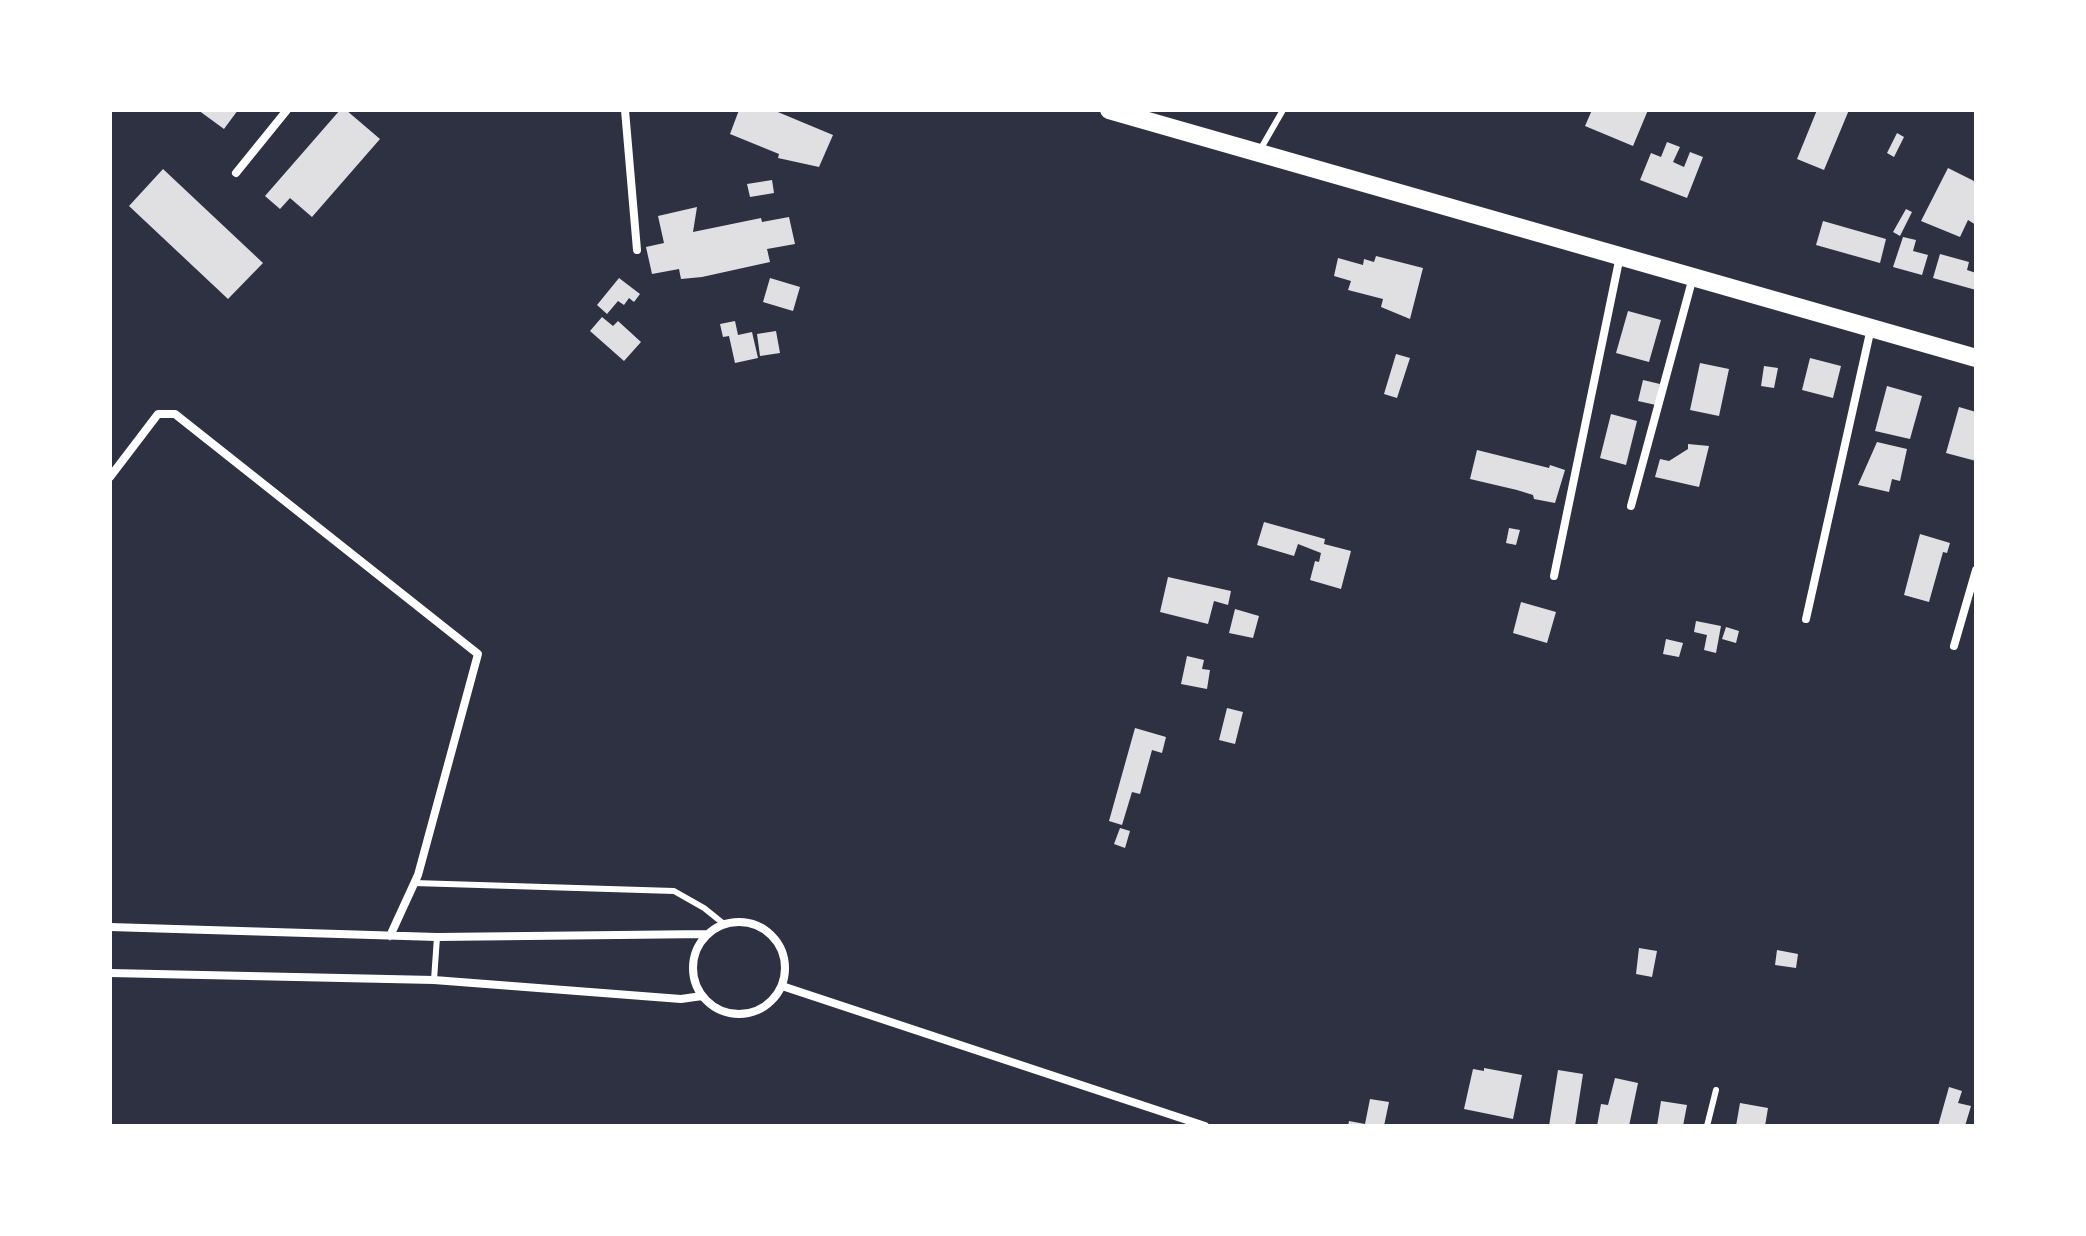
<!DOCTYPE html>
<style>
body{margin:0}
#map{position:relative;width:2086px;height:1236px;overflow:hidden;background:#2d3142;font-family:Manrope,sans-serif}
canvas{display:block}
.frame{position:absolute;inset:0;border:112px solid #fff;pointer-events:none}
</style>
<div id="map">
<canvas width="2086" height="1236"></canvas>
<div class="frame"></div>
</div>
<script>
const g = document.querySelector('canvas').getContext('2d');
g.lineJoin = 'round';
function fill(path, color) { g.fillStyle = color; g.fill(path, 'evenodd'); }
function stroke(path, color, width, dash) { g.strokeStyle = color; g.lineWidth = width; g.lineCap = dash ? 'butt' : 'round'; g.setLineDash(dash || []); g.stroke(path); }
fill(new Path2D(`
 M 198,110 L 238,110 L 224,129 Z
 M 340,110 L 346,110 L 380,139 L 312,217 L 290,198 L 280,209 L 265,196 Z
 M 739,110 L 773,110 L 833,135 L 819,167 L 778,158 L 779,154 L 730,134 Z
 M 1592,110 L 1648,110 L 1633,146 L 1585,126 Z
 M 1817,110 L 1849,110 L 1824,170 L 1797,159 Z
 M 1897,133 L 1904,137 L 1894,157 L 1887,153 Z
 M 1667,142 L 1680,147 L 1673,162 L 1684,167 L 1690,152 L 1703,157 L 1687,198 L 1640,180 L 1651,153 L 1661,157 Z
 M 1948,168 L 1976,182 L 1976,225 L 1968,220 L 1960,237 L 1921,221 Z
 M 163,169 L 263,263 L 228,299 L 129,206 Z
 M 772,180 L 774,193 L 750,197 L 747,184 Z
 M 697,207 L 693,232 L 761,218 L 762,222 L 789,217 L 795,244 L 767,249 L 770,262 L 702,277 L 681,279 L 679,269 L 652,274 L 646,247 L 664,243 L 658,216 Z
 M 1906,209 L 1912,212 L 1900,236 L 1893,232 Z
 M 1823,221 L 1886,239 L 1880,263 L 1816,245 Z
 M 1903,237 L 1916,240 L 1913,251 L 1928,255 L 1922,275 L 1893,267 Z
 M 1940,254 L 1969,262 L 1967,270 L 1976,273 L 1976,290 L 1933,278 Z
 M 1376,256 L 1423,268 L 1410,319 L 1381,307 L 1383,299 L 1348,290 L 1351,281 L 1334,276 L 1338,258 L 1363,265 L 1364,259 L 1374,262 Z
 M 619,278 L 640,294 L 634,302 L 629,298 L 624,305 L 618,301 L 607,314 L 597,305 Z
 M 770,278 L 800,287 L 793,311 L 763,302 Z
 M 1628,311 L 1661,320 L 1649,362 L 1616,353 Z
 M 602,317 L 613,326 L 618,321 L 641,342 L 624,361 L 590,331 Z
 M 735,321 L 738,335 L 752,332 L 758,358 L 735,363 L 729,336 L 723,337 L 720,324 Z
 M 776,331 L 780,353 L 760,356 L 757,334 Z
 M 1396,354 L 1410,358 L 1397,398 L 1384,394 Z
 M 1810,358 L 1841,366 L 1833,398 L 1802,390 Z
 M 1700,363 L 1729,369 L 1719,416 L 1690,410 Z
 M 1764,366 L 1778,368 L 1774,388 L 1761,386 Z
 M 1643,380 L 1660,384 L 1656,405 L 1638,401 Z
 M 1887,386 L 1922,396 L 1910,439 L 1875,431 Z
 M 1959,407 L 1976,412 L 1976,461 L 1946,453 Z
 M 1611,414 L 1637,421 L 1626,465 L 1600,458 Z
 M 1877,442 L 1907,449 L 1900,481 L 1892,479 L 1889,492 L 1858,485 Z
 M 1688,444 L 1709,446 L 1699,487 L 1655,477 L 1660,459 L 1669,461 L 1688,449 Z
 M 1477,450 L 1549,468 L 1550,465 L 1565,470 L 1555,503 L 1534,499 L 1533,495 L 1517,490 L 1470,479 Z
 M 1264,522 L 1325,539 L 1324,544 L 1351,551 L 1341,589 L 1310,580 L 1315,561 L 1319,562 L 1321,553 L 1298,544 L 1294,556 L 1257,545 Z
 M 1509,528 L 1520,530 L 1516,545 L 1506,543 Z
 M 1920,534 L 1950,543 L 1947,553 L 1943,552 L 1929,602 L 1904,595 Z
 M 1168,577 L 1231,591 L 1228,605 L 1214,601 L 1208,624 L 1160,612 Z
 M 1521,602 L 1556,612 L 1547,643 L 1513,633 Z
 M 1235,609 L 1259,616 L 1253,638 L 1229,633 Z
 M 1696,621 L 1721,626 L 1716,653 L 1704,650 L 1707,635 L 1694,632 Z
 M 1726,627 L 1739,631 L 1736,643 L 1722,639 Z
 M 1666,639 L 1683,643 L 1679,657 L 1663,654 Z
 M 1187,656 L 1204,660 L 1202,669 L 1210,670 L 1207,689 L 1181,684 Z
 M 1227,708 L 1243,712 L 1235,744 L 1219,740 Z
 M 1135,728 L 1166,737 L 1162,753 L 1152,750 L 1140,794 L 1132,792 L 1122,825 L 1109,821 Z
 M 1120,828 L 1130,831 L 1125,848 L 1114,844 Z
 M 1639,948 L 1657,951 L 1652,977 L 1636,974 Z
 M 1777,950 L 1798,954 L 1796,968 L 1775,965 Z
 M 1484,1068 L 1522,1075 L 1513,1119 L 1464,1109 L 1473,1069 L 1484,1071 Z
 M 1558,1070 L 1583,1074 L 1575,1126 L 1549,1126 Z
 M 1615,1078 L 1638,1083 L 1629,1126 L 1597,1126 L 1601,1104 L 1608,1105 Z
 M 1949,1087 L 1962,1091 L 1958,1103 L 1971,1106 L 1965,1126 L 1938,1126 Z
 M 1370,1099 L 1389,1102 L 1384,1126 L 1348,1126 L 1349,1121 L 1365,1124 Z
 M 1661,1101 L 1687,1105 L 1683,1126 L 1657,1126 Z
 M 1740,1103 L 1768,1108 L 1765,1126 L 1736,1126 Z`), '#e0e0e3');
stroke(new Path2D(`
 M 1260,150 L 1283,110
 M 414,883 L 674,891 L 704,908 L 724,924
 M 434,980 L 437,937
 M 1707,1126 L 1716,1090`), '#fff', 6);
stroke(new Path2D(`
 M 625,110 L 637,250
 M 236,173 L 287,110
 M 110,477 L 158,414 L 175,414 L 478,654 L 418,875 L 390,936
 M 1631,506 L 1693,277
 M 1554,576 L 1620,256
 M 1806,619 L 1871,328
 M 1954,646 L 1976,570
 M693 968a46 46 0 1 1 92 0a46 46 0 1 1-92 0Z
 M 110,927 L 437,937 L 708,934
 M 110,973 L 434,980 L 681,999 L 702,996
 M 782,986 L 1205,1126`), '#fff', 8);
stroke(new Path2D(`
 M 1109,110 L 1976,358`), '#fff', 18);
</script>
